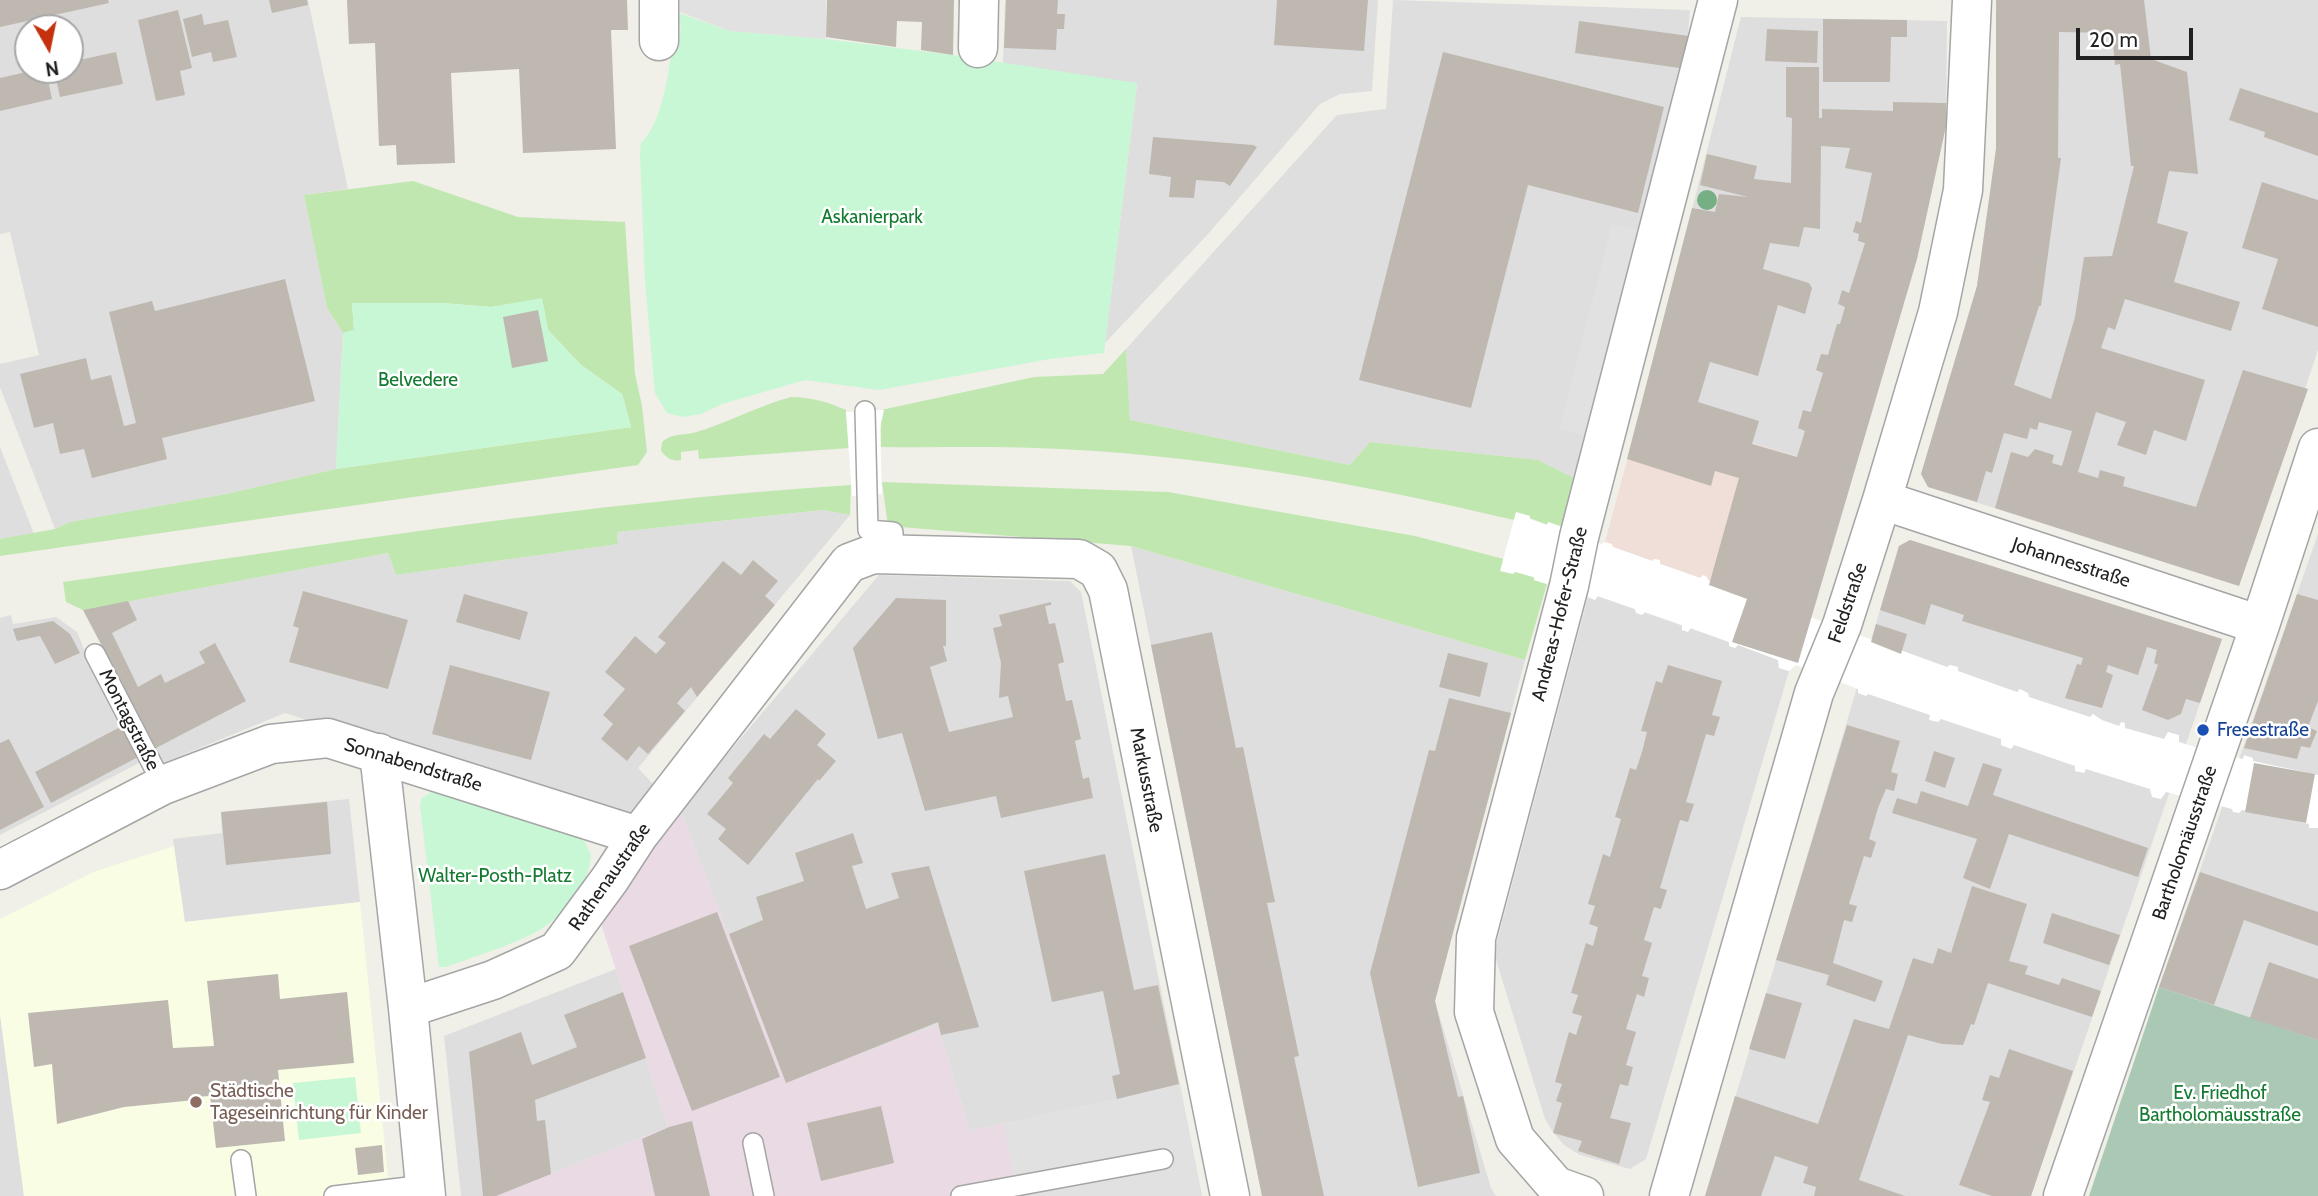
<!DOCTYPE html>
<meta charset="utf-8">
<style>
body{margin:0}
#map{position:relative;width:2318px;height:1196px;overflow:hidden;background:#f0efe8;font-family:Cabin,sans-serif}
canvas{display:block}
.north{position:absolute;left:14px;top:14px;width:70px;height:70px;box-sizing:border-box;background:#fff;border:2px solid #a6a6a6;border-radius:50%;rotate:171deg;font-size:19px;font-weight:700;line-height:28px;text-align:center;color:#212121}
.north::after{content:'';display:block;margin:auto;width:24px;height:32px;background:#c5300d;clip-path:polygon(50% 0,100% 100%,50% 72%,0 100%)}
.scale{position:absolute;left:2076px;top:28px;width:117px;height:32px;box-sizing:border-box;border:4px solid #212121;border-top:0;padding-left:9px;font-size:21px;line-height:24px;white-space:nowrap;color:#212121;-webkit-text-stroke:5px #fff;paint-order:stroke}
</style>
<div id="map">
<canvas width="2318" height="1196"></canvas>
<div class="north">N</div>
<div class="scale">20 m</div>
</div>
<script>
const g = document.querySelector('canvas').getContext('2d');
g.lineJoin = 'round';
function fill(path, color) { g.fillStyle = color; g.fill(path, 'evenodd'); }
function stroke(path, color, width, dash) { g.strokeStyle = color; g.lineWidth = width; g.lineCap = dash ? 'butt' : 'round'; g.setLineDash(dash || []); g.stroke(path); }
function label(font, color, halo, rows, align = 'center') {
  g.font = font + ' Cabin,sans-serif'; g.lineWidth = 5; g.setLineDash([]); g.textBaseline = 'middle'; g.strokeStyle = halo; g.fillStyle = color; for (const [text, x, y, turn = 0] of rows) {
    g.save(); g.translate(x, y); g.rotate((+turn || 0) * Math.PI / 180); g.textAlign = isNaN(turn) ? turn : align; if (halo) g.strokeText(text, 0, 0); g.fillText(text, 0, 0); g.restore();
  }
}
fill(new Path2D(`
 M 0,0 L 308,0 L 348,189 L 304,195 L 327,308 L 343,333 L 336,469 L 226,494 L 70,522 L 55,529 L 0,387 L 0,364 L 39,355 L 10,232 L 0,234 ZM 28,28 L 70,28 L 70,70 L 28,70 Z
 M 1005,0 L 1378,0 L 1372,91 L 1340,94 L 1320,104 L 1209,233 L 1105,343 L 1137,84 L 1003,63 Z
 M 1393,0 L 1690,10 L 1685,70 L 1576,479 L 1538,460 L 1370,442 L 1350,465 L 1130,420 L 1126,349 L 1337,115 L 1386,109 Z
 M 1997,0 L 2318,0 L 2318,350 L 2239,586 L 1928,487 L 1921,474 L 1977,286 L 1996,148 Z
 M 1741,17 L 1947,21 L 1946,126 L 1917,259 L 1853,474 L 1641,409 Z
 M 0,447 L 34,534 L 0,539 Z
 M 824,510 L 850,515 L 638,768 L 654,785 L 624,821 L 285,713 L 163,763 L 83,610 L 388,553 L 396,575 L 618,544 L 617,532 Z
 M 2318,534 L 2318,1040 L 2159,987 Z
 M 1910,540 L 2222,639 L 2031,1196 L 1706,1196 L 1899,546 Z
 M 1131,546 L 1525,660 L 1435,1001 L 1491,1188 L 1496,1196 L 1262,1196 Z
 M 879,575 L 1070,581 L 1081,592 L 1180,1085 L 970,1131 L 937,1025 L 786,1083 L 680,810 Z
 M 1597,596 L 1729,642 L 1729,646 L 1735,648 L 1737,644 L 1779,660 L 1779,668 L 1789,671 L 1646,1159 L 1630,1169 L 1580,1155 L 1564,1145 L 1553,1132 L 1545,1119 L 1494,953 L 1588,597 L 1595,600 Z
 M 11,615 L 13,624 L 56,617 L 77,632 L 100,687 L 143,761 L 0,835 L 0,618 Z
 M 349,799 L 360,902 L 184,922 L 173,839 L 222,833 L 221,812 Z
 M 616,969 L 668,1127 L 495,1196 L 461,1196 L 444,1036 Z
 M 0,1014 L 24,1196 L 0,1196 Z`), '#dfdede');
fill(new Path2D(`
 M 1641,409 L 1853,474 L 1809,620 L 1707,580 L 1703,576 L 1701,578 L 1613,547 L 1605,542 Z`), '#f0ded8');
fill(new Path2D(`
 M 680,810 L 786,1082 L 937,1025 L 970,1131 L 1180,1085 L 1202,1196 L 495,1196 L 668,1127 L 601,924 Z`), '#e9dae3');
fill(new Path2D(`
 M 174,846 L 185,922 L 360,902 L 390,1196 L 24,1196 L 0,1014 L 0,919 L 93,872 Z`), '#f8fde4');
fill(new Path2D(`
 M 413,181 L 518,217 L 625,222 L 635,374 L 642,406 L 647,452 L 638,465 L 0,556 L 0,539 L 55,529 L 70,522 L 226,494 L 336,469 L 631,427 L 622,394 L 581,365 L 548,330 L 542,299 L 491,307 L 442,303 L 352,303 L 354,330 L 343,333 L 327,308 L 304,195 Z
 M 1126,349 L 1130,420 L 1350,465 L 1370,442 L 1538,460 L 1576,479 L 1563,527 L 1548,522 L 1548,525 L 1516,513 L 1514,520 C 1357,483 1196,453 1035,448 C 984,446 932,448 881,447 L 881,410 L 1034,377 L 1103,374 Z
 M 791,397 C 810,397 828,402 846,410 L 849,448 L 699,459 L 698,450 L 681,452 L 681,460 C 672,462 667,458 661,451 L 662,442 C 670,434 682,435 693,433 C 726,424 757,406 791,397 Z
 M 882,482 L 1168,492 L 1415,536 L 1504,559 L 1501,571 L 1514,571 L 1535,578 L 1534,580 L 1547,584 L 1525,660 L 1131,546 L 888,526 Z
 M 851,485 L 850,515 L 823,510 L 617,532 L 618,544 L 396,575 L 388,553 L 83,610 L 66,602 L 63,582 C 325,545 586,502 851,485 Z`), '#c1e7b1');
fill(new Path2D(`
 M 2159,987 L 2318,1040 L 2318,1196 L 2089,1196 Z`), '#aac8b4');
fill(new Path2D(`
 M 676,12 L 730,31 L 826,39 L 953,55 L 1137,83 L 1104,353 L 1050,359 L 879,390 L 805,380 L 722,404 L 701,414 L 683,417 L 667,413 L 655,393 L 645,281 L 640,154 L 641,143 C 663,122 669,70 673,41 L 679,39 L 681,26 Z
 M 542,298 L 548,330 L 581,365 L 622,394 L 631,427 L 336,469 L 343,333 L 354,330 L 352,303 L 442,303 L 491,307 Z
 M 438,788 L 583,838 L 591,855 C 589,886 563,917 536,932 C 512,945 473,957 446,967 L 439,967 L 420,805 L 422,798 Z
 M 355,1077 L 361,1133 L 299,1140 L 293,1083 Z`), '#c8f7d5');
fill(new Path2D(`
 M 680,0 L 826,0 L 826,39 L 730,31 L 680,12 Z
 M 1612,225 L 1642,230 L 1588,436 L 1559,429 Z
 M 1180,1085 L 1202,1196 L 1017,1196 L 1004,1124 Z`), '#e1e1e1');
fill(new Path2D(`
 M 884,410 L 880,428 L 882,494 L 852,496 L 846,412 Z
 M 1516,512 L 1530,516 L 1530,519 L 1547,525 L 1548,522 L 1563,527 L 1562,531 L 1601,544 L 1605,542 L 1612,544 L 1613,547 L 1652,561 L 1654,559 L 1660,560 L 1660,564 L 1700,578 L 1703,575 L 1707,577 L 1708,580 L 1947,667 L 1950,665 L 1958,667 L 1958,671 L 2017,692 L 2020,689 L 2028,693 L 2029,697 L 2090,717 L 2093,714 L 2102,720 L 2119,726 L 2121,722 L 2125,723 L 2125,728 L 2164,739 L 2168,732 L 2179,735 L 2179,742 L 2195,747 L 2243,759 L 2244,755 L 2253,758 L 2253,761 L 2318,775 L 2318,828 L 2309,828 L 2309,824 L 2242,810 L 2239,813 L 2233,812 L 2232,809 L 2166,792 L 2161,799 L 2152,797 L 2150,789 L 2086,769 L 2084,773 L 2075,771 L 2075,766 L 2014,745 L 2011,749 L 2001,745 L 2001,739 L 1941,719 L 1938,722 L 1929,720 L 1930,715 L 1868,694 L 1866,696 L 1858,693 L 1858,689 L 1796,665 L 1789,671 L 1779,668 L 1778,660 L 1738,645 L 1735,648 L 1729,646 L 1729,642 L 1691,628 L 1688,632 L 1682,630 L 1682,625 L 1645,612 L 1642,615 L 1636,613 L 1635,609 L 1598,596 L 1595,600 L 1588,597 L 1588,593 L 1549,580 L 1547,584 L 1534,580 L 1534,577 L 1515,572 L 1513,574 L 1500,571 Z`), '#fff');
fill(new Path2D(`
 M 0,0 L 108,0 L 109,3 L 0,27 Z
 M 269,0 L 307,0 L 308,5 L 272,13 Z
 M 347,0 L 627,0 L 628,30 L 611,30 L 616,149 L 523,153 L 519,69 L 451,73 L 455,163 L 397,165 L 396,145 L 379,146 L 375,43 L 349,44 Z
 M 827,0 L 954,0 L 953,55 L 921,50 L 922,22 L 897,21 L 896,47 L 826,37 Z
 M 1006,0 L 1058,0 L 1057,14 L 1065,14 L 1064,29 L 1057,29 L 1056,50 L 1004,48 Z
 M 1277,0 L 1368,0 L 1364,51 L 1274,45 Z
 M 1996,0 L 2144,0 L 2151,59 L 2187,72 L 2198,174 L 2169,171 L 2157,223 L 2188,232 L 2174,282 L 2240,302 L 2231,331 L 2125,299 L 2115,330 L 2108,327 L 2101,348 L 2205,380 L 2186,441 L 2154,430 L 2146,455 L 2117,445 L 2126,422 L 2096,412 L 2078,472 L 2098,478 L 2100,470 L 2125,477 L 2123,486 L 2196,507 L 2243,370 L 2308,389 L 2239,586 L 1995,508 L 2011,452 L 2028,457 L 2035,449 L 2054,455 L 2052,463 L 2062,466 L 2072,431 L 2039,422 L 2037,430 L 2030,428 L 2027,439 L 2004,433 L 1992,473 L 1986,471 L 1977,502 L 1928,487 L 1921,474 L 1977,286 L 1996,149 ZM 2059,32 L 2112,33 L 2115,65 L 2120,64 L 2131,166 L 2134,166 L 2112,256 L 2084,257 L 2075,317 L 2051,399 L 2014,385 L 2039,306 L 2041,306 L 2061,158 L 2058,158 Z
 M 178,10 L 192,68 L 180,71 L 185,95 L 156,101 L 138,20 Z
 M 202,14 L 204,25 L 228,20 L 237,57 L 213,62 L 211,52 L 192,57 L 183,19 Z
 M 1823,19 L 1907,20 L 1907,37 L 1891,37 L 1890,82 L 1823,82 Z
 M 1579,21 L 1689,36 L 1686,69 L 1575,53 Z
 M 1767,29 L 1818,31 L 1817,63 L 1765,61 Z
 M 116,52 L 123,84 L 60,97 L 54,70 L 70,70 L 70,62 Z
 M 1443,52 L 1664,107 L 1638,213 L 1528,185 L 1471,408 L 1359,380 Z
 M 1786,67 L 1819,67 L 1819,118 L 1822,118 L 1822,109 L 1893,111 L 1893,102 L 1946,103 L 1946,126 L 1917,259 L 1798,663 L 1732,642 L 1747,599 L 1709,585 L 1739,478 L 1715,471 L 1711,486 L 1627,459 L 1692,208 L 1715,212 L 1719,194 L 1748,197 L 1700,185 L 1707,154 L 1757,166 L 1754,179 L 1791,183 L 1792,118 L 1786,117 ZM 1821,146 L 1850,148 L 1845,168 L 1872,173 L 1861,223 L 1856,221 L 1853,232 L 1859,234 L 1858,241 L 1865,243 L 1849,293 L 1842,290 L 1838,304 L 1845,307 L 1840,324 L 1837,324 L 1828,355 L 1821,354 L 1816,370 L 1823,373 L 1811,412 L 1803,410 L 1798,428 L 1805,431 L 1797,457 L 1752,444 L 1759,421 L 1698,402 L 1710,362 L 1758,376 L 1778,305 L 1805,314 L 1812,288 L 1809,283 L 1763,269 L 1770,243 L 1799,247 L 1804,227 L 1820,229 Z
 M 35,70 L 46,70 L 52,99 L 0,111 L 0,78 Z
 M 2240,88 L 2318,113 L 2318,156 L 2264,137 L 2265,132 L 2229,120 Z
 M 1153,137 L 1253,145 L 1257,147 L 1230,186 L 1224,182 L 1196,180 L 1194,198 L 1169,197 L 1171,177 L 1149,174 Z
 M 2262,182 L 2318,200 L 2318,327 L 2262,309 L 2278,259 L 2242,248 Z
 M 285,279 L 315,401 L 162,438 L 167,459 L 92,478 L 84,449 L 60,454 L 53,423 L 34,428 L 20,374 L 86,358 L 91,380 L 111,375 L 124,426 L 136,423 L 109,312 L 152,301 L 155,311 Z
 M 538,310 L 548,361 L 512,368 L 503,317 Z
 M 1910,540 L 2222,639 L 2200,703 L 2186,699 L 2181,714 L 2168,720 L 2142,710 L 2158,665 L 2154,663 L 2157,650 L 2147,647 L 2138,675 L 2108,665 L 2106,672 L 2113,675 L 2102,708 L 2065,698 L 2077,664 L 2081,665 L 2083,658 L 1962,621 L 1964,615 L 1931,604 L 1925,625 L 1880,610 L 1899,546 Z
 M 753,560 L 778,581 L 765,596 L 775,605 L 697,697 L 691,687 L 677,703 L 685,711 L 648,754 L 639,746 L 627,761 L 601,739 L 613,724 L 603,715 L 625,689 L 605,672 L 635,636 L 656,654 L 666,643 L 658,637 L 723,561 L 741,575 Z
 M 303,591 L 408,620 L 388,689 L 289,662 L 299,628 L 293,626 Z
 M 464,594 L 528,612 L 520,640 L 456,622 Z
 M 2297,594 L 2318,600 L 2318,701 L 2308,727 L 2317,731 L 2310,748 L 2301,746 L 2297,759 L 2244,748 Z
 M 896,598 L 946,600 L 946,646 L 943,646 L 947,661 L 930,667 L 949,732 L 1013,717 L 1008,696 L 999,698 L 1001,663 L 993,628 L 1002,626 L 999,615 L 1051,602 L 1051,605 L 1045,606 L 1049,624 L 1055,623 L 1064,662 L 1058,664 L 1066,701 L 1072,700 L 1081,739 L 1075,741 L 1083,779 L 1089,777 L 1093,798 L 1001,818 L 996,796 L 925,811 L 902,733 L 878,739 L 853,648 Z
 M 128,601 L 137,620 L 112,633 L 138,687 L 161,674 L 165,683 L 205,663 L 199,652 L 215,643 L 246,701 L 156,748 L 83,610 Z
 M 53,621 L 70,634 L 80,653 L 55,664 L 40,636 L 17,641 L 13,629 Z
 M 1876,624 L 1907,634 L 1901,654 L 1871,642 Z
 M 1212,632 L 1236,748 L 1243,747 L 1275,902 L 1267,903 L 1299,1056 L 1294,1057 L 1324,1196 L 1262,1196 L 1151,645 Z
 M 1448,653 L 1488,663 L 1480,697 L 1439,687 Z
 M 450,665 L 550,692 L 531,760 L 432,734 Z
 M 1668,665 L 1722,681 L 1712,715 L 1720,717 L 1714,736 L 1706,734 L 1686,802 L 1694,804 L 1688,822 L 1680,820 L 1660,888 L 1667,890 L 1661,909 L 1654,907 L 1644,940 L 1652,943 L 1642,976 L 1649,978 L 1644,997 L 1637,994 L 1626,1029 L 1636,1032 L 1626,1065 L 1633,1067 L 1628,1086 L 1620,1084 L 1610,1118 L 1631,1123 L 1619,1164 L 1578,1151 L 1582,1141 L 1553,1133 L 1562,1103 L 1556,1101 L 1562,1084 L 1555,1082 L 1569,1032 L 1576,1035 L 1582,1016 L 1572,1013 L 1578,995 L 1571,993 L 1586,943 L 1593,946 L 1598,927 L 1589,924 L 1595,906 L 1588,904 L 1603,854 L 1610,857 L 1621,819 L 1615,817 L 1630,768 L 1636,770 L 1642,752 L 1647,732 L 1641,731 L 1656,681 L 1662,683 Z
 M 1449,698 L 1511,713 L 1435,1001 L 1458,1097 L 1463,1096 L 1480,1173 L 1418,1187 L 1370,973 L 1429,750 L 1435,751 Z
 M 796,709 L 826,734 L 817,745 L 836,761 L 819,781 L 818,779 L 748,865 L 718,839 L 726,829 L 707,814 L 733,783 L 728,778 L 764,734 L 770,739 Z
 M 1847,725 L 1900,741 L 1891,772 L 1898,774 L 1894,791 L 1886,789 L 1878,808 L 1869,839 L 1876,842 L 1871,858 L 1864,856 L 1849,904 L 1857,906 L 1852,922 L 1844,920 L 1833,963 L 1883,981 L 1875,1002 L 1826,985 L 1829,975 L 1776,960 Z
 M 122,726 L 138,757 L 51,803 L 35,772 Z
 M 9,739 L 44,807 L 0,830 L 0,743 Z
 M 1934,751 L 1955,758 L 1945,788 L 1925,781 Z
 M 1983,763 L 2002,769 L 1993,795 L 2148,848 L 2138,877 L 2009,834 L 1990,889 L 1963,878 L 1977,839 L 1892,813 L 1897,798 L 1917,804 L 1921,791 L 1968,806 Z
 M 2254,763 L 2315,774 L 2306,823 L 2245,812 Z
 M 327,802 L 331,854 L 226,865 L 221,812 Z
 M 853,833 L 863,863 L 852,866 L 866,909 L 899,898 L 891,873 L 929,866 L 979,1027 L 941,1035 L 938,1022 L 786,1083 L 729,934 L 763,920 L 756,897 L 804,881 L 795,853 Z
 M 1105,854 L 1134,990 L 1158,985 L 1179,1084 L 1117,1099 L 1112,1076 L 1120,1074 L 1103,991 L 1052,1002 L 1024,871 Z
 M 2200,872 L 2318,912 L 2318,946 L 2244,920 L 2214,1005 L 2159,987 Z
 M 1972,886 L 2027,904 L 2009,961 L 2028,966 L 2025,974 L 2059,985 L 2062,978 L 2101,991 L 2092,1017 L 1988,983 L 1974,1025 L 1971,1024 L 1963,1045 L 1942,1044 L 1908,1035 L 1859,1180 L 1905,1196 L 1814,1196 L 1816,1187 L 1803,1183 L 1808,1167 L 1775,1156 L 1761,1196 L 1705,1196 L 1735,1096 L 1818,1124 L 1854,1019 L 1889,1029 L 1913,958 L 1933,964 L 1938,948 L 1951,953 Z
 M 717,912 L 780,1077 L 692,1111 L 629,946 Z
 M 2052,913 L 2120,935 L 2109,965 L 2043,943 Z
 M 2269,962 L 2318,979 L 2318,1040 L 2250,1018 Z
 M 278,974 L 280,999 L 347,992 L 354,1063 L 278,1070 L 285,1141 L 216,1148 L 210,1096 L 195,1097 L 195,1100 L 124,1107 L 57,1124 L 52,1064 L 34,1067 L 28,1013 L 168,1000 L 173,1048 L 214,1046 L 207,981 Z
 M 623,992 L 646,1058 L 535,1100 L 537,1121 L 545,1120 L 551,1174 L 496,1196 L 483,1196 L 469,1052 L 521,1032 L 532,1065 L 577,1047 L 564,1015 Z
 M 1766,993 L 1802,1003 L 1785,1059 L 1749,1049 Z
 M 2009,1049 L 2073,1071 L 2031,1196 L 1992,1196 L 1959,1185 L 1990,1102 L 1982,1100 L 1990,1075 L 1999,1078 Z
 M 881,1106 L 894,1163 L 821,1181 L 807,1123 Z
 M 692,1121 L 710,1196 L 655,1196 L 642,1139 L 669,1127 Z
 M 382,1145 L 384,1172 L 358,1175 L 355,1148 Z`), '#beb8b1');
const service = new Path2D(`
 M 865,411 L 868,530 L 893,532 L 893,554
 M 95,654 L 163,785
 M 753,1143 L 764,1196
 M 241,1160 L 246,1196
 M 334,1196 L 425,1185
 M 961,1196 L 1163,1159`);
const minor = new Path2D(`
 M 659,0 L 659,41
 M 978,48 L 979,0
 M 1882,500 L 2260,625
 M 379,753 L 408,1008 L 426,1196
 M 0,870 L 163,785 L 271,744 L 328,738 L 638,836
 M 408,1008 L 493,980 L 557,951 L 610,879 L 638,836 L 849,563 L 873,554 L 1079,559 L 1098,570 L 1108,590 L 1230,1196
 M 1584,1196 L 1556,1186 L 1515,1139 L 1474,1012 L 1476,938 L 1569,586 L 1579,537 L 1718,0
 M 1669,1196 L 1814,693 L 1842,625 L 1882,500 L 1938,312 L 1963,190 L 1972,0
 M 2063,1196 L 2260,625 L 2318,448`);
stroke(service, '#a5a5a5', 22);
stroke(minor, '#a5a5a5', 41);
stroke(service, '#fff', 19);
stroke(minor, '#fff', 38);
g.fillStyle = '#76af83';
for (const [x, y] of [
 [1707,200]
]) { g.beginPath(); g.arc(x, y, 10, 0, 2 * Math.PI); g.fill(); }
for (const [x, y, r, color] of [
 [2203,730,7,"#1a4fb4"],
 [196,1102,7,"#8d6e63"]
]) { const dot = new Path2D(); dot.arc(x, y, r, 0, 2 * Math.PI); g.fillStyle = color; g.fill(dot); stroke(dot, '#fff', 2.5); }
label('19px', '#137a30', '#fff', [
 ["Askanierpark",872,217],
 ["Belvedere",418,380],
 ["Walter-Posth-Platz",495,876],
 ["Ev. Friedhof",2220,1093],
 ["Bartholomäusstraße",2220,1115]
]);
label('19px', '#212121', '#fff', [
 ["Johannesstraße",2071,563,18],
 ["Feldstraße",1848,603,-71],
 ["Andreas-Hofer-Straße",1560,614,-76],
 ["Montagstraße",129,720,63],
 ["Sonnabendstraße",413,765,17],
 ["Markusstraße",1146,780,79],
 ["Bartholomäusstraße",2185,843,-71],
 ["Rathenaustraße",610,877,-55]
]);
label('19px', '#164399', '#fff', [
 ["Fresestraße",2217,730]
], 'left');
label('19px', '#785e54', '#fff', [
 ["Städtische",210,1091],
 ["Tageseinrichtung für Kinder",210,1113]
], 'left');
</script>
